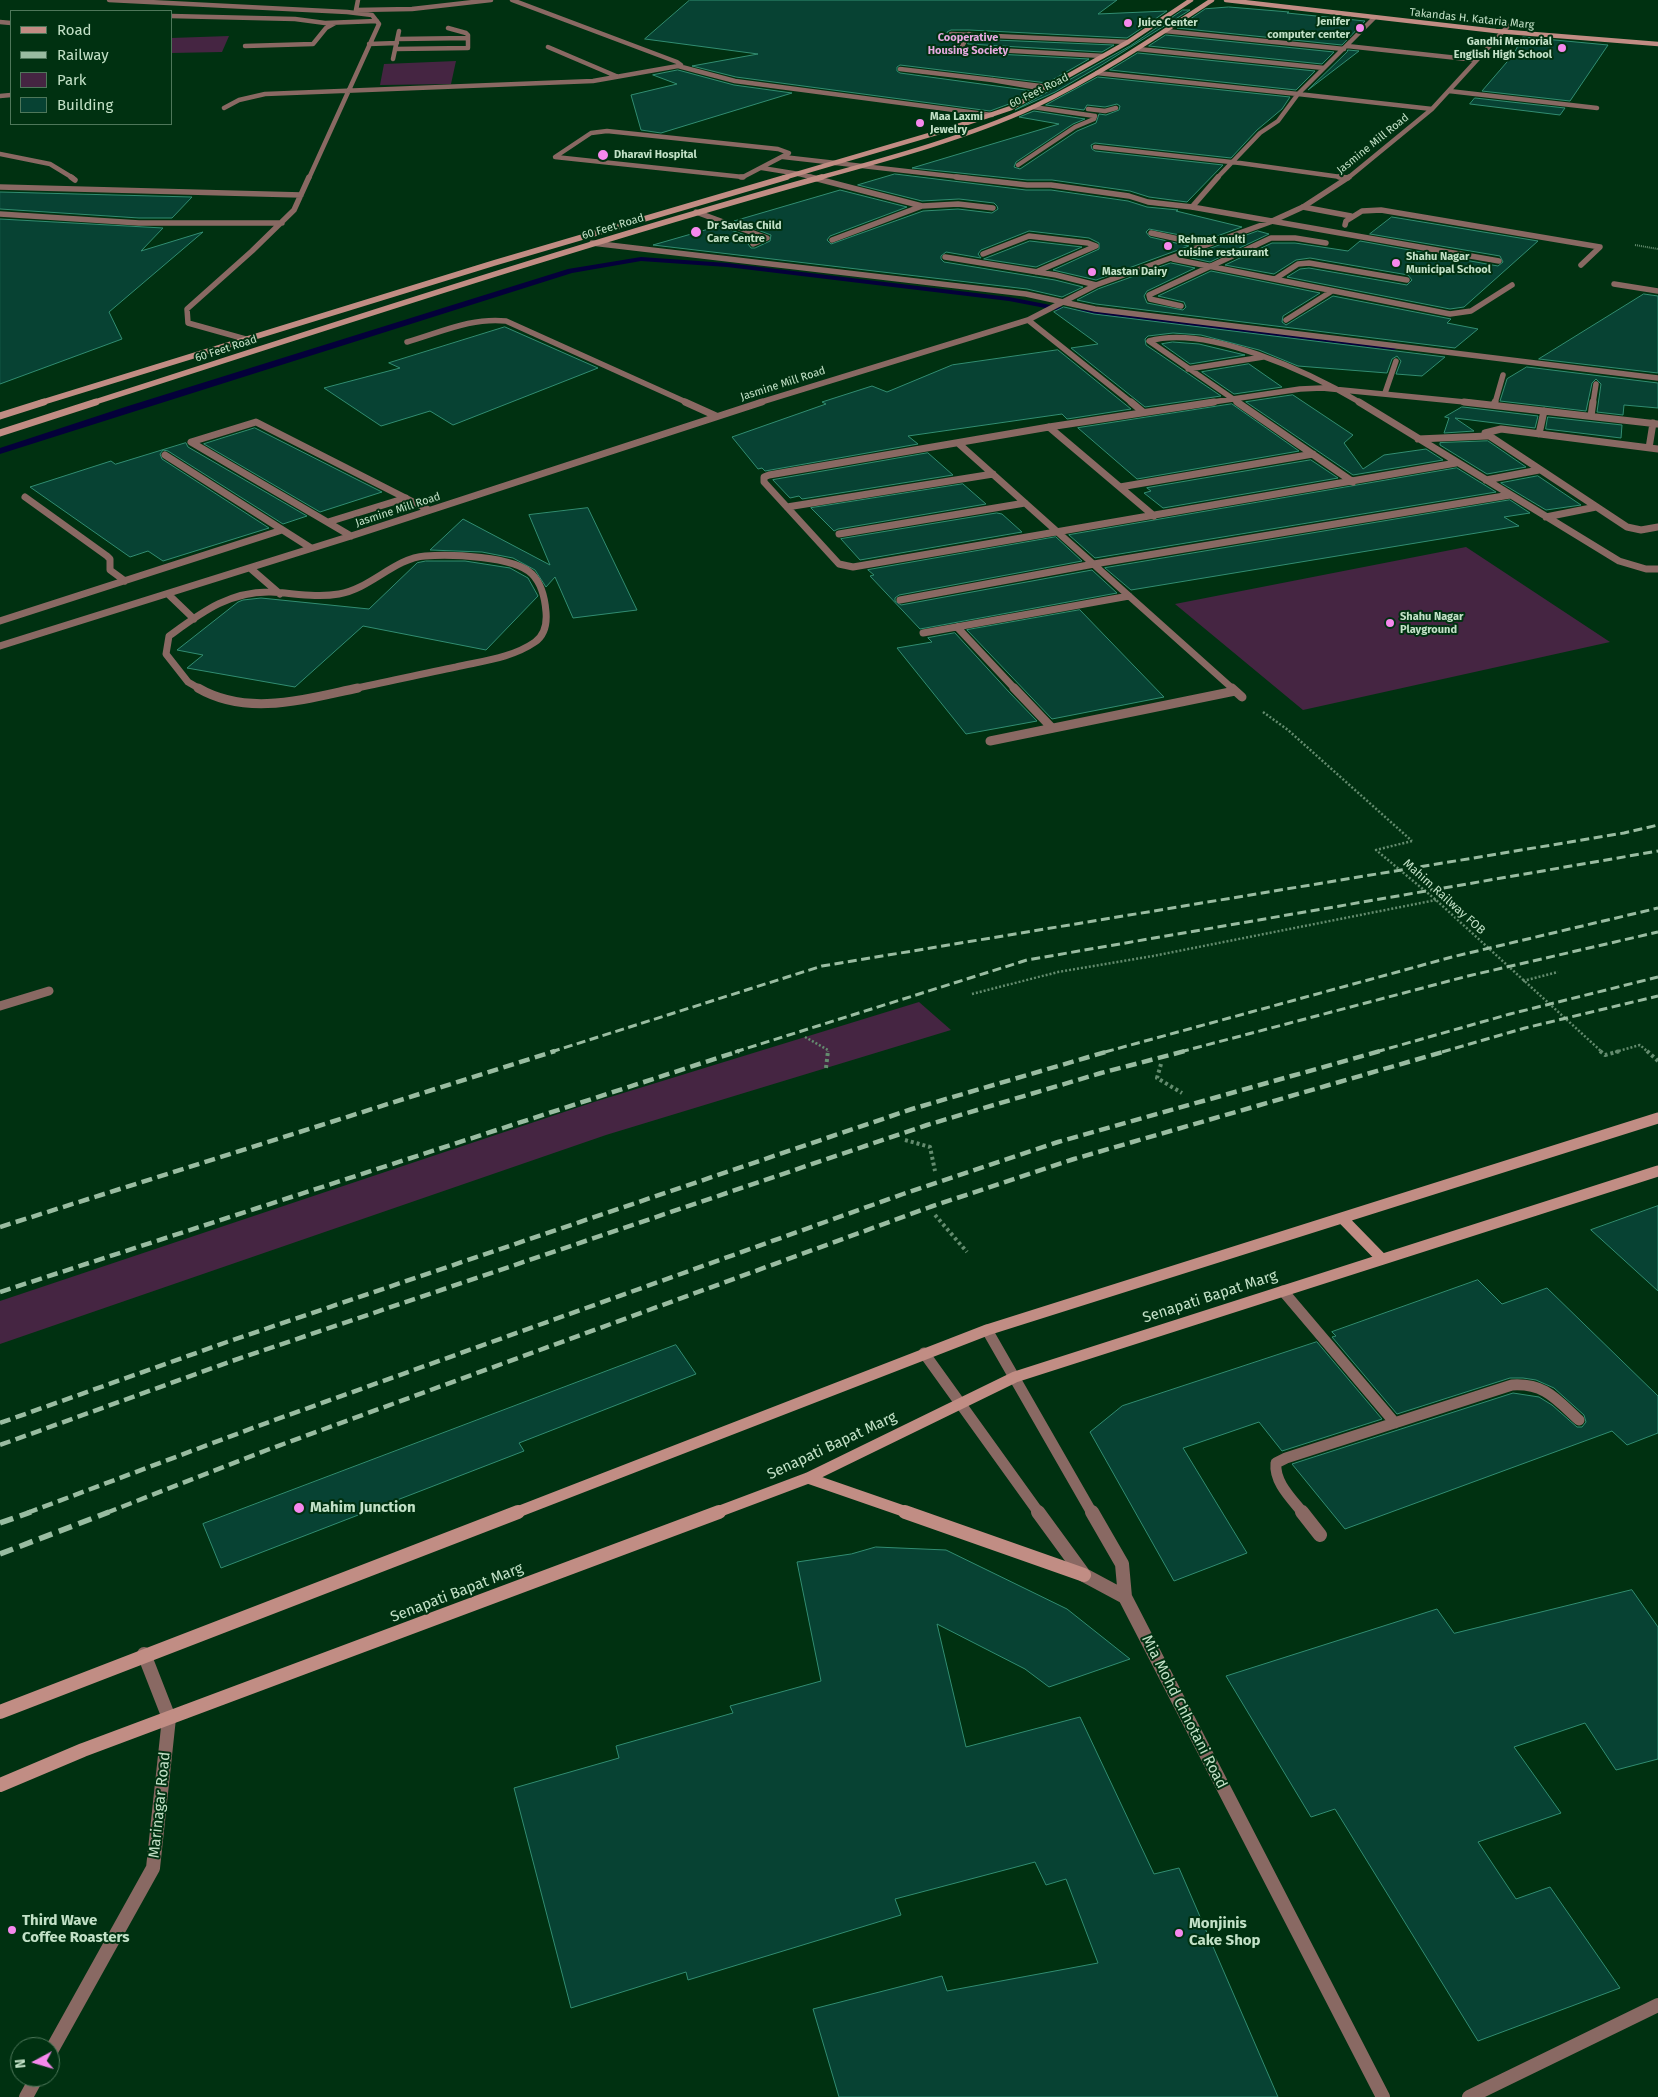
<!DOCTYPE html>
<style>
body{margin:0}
#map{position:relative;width:1658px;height:2097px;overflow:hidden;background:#003111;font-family:"Fira Sans",sans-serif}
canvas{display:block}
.legend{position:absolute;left:10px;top:10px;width:162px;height:115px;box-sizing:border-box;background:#003111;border:1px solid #4e775a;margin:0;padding:6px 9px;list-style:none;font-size:15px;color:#c2e1c7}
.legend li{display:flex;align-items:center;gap:10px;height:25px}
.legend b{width:25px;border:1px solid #4e775a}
.north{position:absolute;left:10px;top:2037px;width:50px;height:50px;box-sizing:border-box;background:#003111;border:1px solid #4e775a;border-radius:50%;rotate:264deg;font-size:14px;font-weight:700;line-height:20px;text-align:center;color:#c2e1c7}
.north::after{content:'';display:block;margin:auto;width:18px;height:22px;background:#f688ed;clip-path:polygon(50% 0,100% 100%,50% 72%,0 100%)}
</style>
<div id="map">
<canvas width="1658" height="2097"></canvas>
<ul class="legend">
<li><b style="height:6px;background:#c18d84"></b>Road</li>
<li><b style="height:6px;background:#99bca1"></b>Railway</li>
<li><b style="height:14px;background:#452542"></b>Park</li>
<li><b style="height:14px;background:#074233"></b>Building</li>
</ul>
<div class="north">N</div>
</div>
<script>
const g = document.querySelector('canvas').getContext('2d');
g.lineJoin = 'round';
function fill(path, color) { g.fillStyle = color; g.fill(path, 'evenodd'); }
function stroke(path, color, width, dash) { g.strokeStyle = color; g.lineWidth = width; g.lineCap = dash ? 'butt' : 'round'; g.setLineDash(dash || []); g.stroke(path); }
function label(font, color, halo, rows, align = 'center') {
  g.font = font + ' "Fira Sans",sans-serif'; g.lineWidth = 4; g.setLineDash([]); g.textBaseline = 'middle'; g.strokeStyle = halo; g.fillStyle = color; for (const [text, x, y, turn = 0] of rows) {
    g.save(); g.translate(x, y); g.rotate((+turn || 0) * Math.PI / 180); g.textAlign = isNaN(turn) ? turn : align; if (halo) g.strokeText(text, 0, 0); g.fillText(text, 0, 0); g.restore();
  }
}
fill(new Path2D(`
 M 229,36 L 222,52 L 171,53 L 171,38 Z
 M 456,61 L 451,84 L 380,85 L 384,64 Z
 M 1466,547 L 1610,642 L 1303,710 L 1175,604 Z
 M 919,1002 L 951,1030 L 606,1135 L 0,1344 L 0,1301 L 594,1102 Z`), '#452542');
fill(new Path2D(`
 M 641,257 L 727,263 L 1009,297 L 1066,308 L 1394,346 L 1398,348 L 1394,350 L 1066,312 L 1009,301 L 727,267 L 641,261 L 572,273 L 0,454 L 0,448 L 125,407 L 568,269 Z`), '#04003a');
const building = new Path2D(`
 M 690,0 L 1117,0 L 1098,14 L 1167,11 L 1127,38 L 969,30 L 951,30 L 947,32 L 949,38 L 962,39 L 957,47 L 960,52 L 1089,59 L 1047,83 L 900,65 L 897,67 L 897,71 L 900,73 L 1033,91 L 1009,104 L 990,111 L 736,77 L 692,66 L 758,54 L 645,39 Z
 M 1229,7 L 1289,12 L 1287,13 L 1365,21 L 1342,45 L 1177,28 L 1205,9 Z
 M 1183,10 L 1190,10 L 1100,66 L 1055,92 L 1015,110 L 1130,46 Z
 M 1166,35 L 1334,52 L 1322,64 L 1149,46 Z
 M 1523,37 L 1608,45 L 1570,101 L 1482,91 L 1513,55 Z
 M 971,39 L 1114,45 L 1102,52 L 968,44 Z
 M 1348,50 L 1359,51 L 1308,90 L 1347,52 Z
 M 1138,53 L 1315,71 L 1296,90 L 1110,70 Z
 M 678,70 L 734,85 L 792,93 L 661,133 L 641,130 L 631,95 L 677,84 L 653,75 Z
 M 1098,77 L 1290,97 L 1282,109 L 1257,130 L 1231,158 L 1095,143 L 1091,145 L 1092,149 L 1095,151 L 1223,165 L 1187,202 L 1149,197 L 1130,191 L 1052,180 L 1027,180 L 912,168 L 1059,124 L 1019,117 L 1034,111 L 1085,119 L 1073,124 L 1016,162 L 1014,167 L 1020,169 L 1077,131 L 1096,123 L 1099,114 L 1106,115 L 1119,110 L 1120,106 L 1117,104 L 1105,107 L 1087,105 L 1084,110 L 1046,105 Z
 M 1475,98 L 1565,108 L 1560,115 L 1470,104 Z
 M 895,174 L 1026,190 L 1051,190 L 1128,201 L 1147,207 L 1178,210 L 1176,211 L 1242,227 L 1206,240 L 1149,229 L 1146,232 L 1150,237 L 1189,246 L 1096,280 L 1053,270 L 1099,249 L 1099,243 L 1089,238 L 1029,231 L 981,250 L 978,254 L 981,258 L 946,252 L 941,256 L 941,259 L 944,262 L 1055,280 L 1083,287 L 1062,297 L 1027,289 L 653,245 L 719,226 L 754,238 L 748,244 L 751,248 L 755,248 L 770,241 L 771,235 L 734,221 L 840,190 L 907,207 L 830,236 L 827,240 L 831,244 L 923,211 L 958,209 L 992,213 L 998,209 L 997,206 L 994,203 L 959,199 L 922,201 L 858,185 Z
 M 0,192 L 192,197 L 172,218 L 139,218 L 0,209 Z
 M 1392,217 L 1538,241 L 1464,307 L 1450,309 L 1287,277 L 1300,269 L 1309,268 L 1407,285 L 1412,280 L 1408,275 L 1310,258 L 1296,260 L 1274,274 L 1225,265 L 1272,243 L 1295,243 L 1348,251 L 1360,241 L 1498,266 L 1503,262 L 1500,256 L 1370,234 Z
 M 0,219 L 163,228 L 141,251 L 203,232 L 109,312 L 122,339 L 0,384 Z
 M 1258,231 L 1269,234 L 1210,262 L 1187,257 Z
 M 1030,241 L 1082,247 L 1036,267 L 984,259 Z
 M 1171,263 L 1195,268 L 1147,291 L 1144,296 L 1147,303 L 1183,310 L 1186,307 L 1184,302 L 1158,296 L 1211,271 L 1320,293 L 1283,316 L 1282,322 L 1286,325 L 1333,296 L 1451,319 L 1447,323 L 1478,329 L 1455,348 L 1096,304 L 1077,300 L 1098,289 Z
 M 1644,294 L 1658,296 L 1658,373 L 1539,359 Z
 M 1064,307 L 1094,314 L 1445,357 L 1422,376 L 1396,374 L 1401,361 L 1397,356 L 1392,359 L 1387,373 L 1298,366 L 1259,350 L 1201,335 L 1173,333 L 1148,336 L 1145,339 L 1146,345 L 1221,396 L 1145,407 L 1071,348 L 1098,344 L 1054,312 Z
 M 505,327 L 598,368 L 453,425 L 430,411 L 381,426 L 324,388 L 400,368 L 389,363 Z
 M 1173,342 L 1199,344 L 1245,355 L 1190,364 L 1162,344 Z
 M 1058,350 L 1131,409 L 1067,419 L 1062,414 L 908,436 L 918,444 L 765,471 L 762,468 L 758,469 L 732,437 L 826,404 L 822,402 L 872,386 L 887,392 L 952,365 Z
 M 1249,364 L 1282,387 L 1234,394 L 1202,372 Z
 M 1527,367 L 1658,383 L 1658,408 L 1624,405 L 1623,415 L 1597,412 L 1601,384 L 1596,379 L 1592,383 L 1586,411 L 1500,401 L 1507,379 Z
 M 1293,395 L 1353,435 L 1344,443 L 1363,469 L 1384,455 L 1426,449 L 1443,460 L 1353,475 L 1246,402 Z
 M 1232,404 L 1299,451 L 1137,479 L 1078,428 Z
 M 1462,407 L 1463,407 L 1538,416 L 1535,428 L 1455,418 L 1474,431 L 1444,433 L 1449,418 L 1445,417 Z
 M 1548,417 L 1622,425 L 1621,438 L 1546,429 Z
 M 255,428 L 360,481 L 382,492 L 320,512 L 204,444 Z
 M 1488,441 L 1526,467 L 1487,474 L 1440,445 L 1440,443 Z
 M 186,443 L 188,447 L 307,516 L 283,524 L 168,451 L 163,450 L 160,454 L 162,459 L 269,528 L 163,561 L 148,551 L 130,557 L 30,487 L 111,461 L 115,464 Z
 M 928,453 L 953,475 L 802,499 L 799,496 L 790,498 L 773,480 Z
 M 1311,460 L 1338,478 L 1163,508 L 1144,493 L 1151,491 L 1147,488 Z
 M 1457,468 L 1496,492 L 1095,558 L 1069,535 Z
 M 1538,476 L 1581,505 L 1546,510 L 1501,483 Z
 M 963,484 L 986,504 L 838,529 L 834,531 L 811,508 Z
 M 1510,500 L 1530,513 L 1504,517 L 1519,526 L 1131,590 L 1105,568 Z
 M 588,508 L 637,610 L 573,618 L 555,577 L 546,587 L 535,570 L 513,558 L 482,552 L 430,550 L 463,519 L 550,565 L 529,515 Z
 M 997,513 L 1002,514 L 1022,532 L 860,560 L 841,539 Z
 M 1056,537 L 1082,561 L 899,595 L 895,598 L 895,601 L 901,605 L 1092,570 L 1117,593 L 920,629 L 870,576 L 874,575 L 868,570 Z
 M 426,561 L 465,561 L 510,568 L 528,578 L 538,596 L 486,650 L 363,626 L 295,687 L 187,668 L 203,655 L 177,650 L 238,602 L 243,600 L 261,598 L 369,609 L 417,563 Z
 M 1080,610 L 1164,697 L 1052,719 L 967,630 Z
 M 955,633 L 1009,692 L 1037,721 L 966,734 L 897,648 L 932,642 L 928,638 Z
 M 1658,1206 L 1658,1291 L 1591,1230 Z
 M 1478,1280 L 1502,1304 L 1547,1288 L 1658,1396 L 1658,1433 L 1627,1445 L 1612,1431 L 1345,1529 L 1292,1464 L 1513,1393 L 1539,1397 L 1552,1405 L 1577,1427 L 1582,1427 L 1586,1422 L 1584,1415 L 1554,1388 L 1536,1380 L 1523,1378 L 1510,1378 L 1397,1414 L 1332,1337 L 1336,1336 L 1332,1332 Z
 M 1317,1342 L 1382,1419 L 1282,1451 L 1259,1422 L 1183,1448 L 1247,1553 L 1174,1581 L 1090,1432 L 1122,1406 Z
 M 676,1345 L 696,1374 L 519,1443 L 524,1451 L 221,1568 L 203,1524 Z
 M 876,1547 L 946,1550 L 1067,1609 L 1130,1659 L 1049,1687 L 1025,1669 L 937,1624 L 966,1747 L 1080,1717 L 1154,1874 L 1179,1868 L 1278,2097 L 839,2097 L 813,2009 L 942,1976 L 947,1991 L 1098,1963 L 1066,1879 L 1046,1885 L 1035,1862 L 895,1899 L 901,1915 L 688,1980 L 686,1972 L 571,2008 L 514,1788 L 619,1758 L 616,1746 L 733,1713 L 730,1706 L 821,1681 L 797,1562 L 851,1554 Z
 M 1632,1590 L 1658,1627 L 1658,1759 L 1616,1770 L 1585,1723 L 1514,1747 L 1561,1813 L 1478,1842 L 1516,1899 L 1550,1887 L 1620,1988 L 1478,2041 L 1335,1809 L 1311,1817 L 1226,1676 L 1437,1609 L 1454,1633 Z`);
fill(building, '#074233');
stroke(building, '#318d72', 1);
stroke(new Path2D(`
 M 1635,245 L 1658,249`), '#648c6f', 2, [1, 1]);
stroke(new Path2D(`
 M 1263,712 L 1288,730 L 1412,841
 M 1412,841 L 1376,850 L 1436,900 L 1602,1052
 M 1523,981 L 1558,972
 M 972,994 L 1058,972 L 1153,956 L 1436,900
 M 805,1037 L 828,1050 L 828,1052
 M 1615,1052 L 1640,1045 L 1648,1052`), '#648c6f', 2.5, [2, 2]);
stroke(new Path2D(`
 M 1600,1051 L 1605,1055 L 1620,1051
 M 1647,1051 L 1658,1061
 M 1161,1064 L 1157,1078 L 1182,1093
 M 826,1068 L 828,1051
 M 905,1140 L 930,1147 L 935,1171
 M 935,1215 L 967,1252`), '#648c6f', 4, [3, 3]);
stroke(new Path2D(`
 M 607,131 L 778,149 L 789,153 L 743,177 L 555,157 L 591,133 Z
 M 783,157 L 836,163
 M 762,168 L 799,174`), '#896963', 4.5);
stroke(new Path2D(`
 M 741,177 L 743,177
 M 1303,207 L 1351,216
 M 1345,225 L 1346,221 L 1362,211 L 1381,210 L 1600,247 L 1581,265`), '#896963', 5.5);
stroke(new Path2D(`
 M 0,1006 L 49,991`), '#896963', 9);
stroke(new Path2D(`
 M 109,0 L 347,12 L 372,15 L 379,24 L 309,178
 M 358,0 L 356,10 L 412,9 L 491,0
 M 512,0 L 677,62 L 681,65 L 679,66
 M 171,16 L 295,19 L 325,23 L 377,21
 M 0,22 L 11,23
 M 1165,31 L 1344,49
 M 951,34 L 1128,42
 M 969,34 L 961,48 L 1103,56
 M 398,39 L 468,38
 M 369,44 L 397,43
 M 245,46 L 313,44 L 326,28 L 335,23
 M 1347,46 L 1476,60
 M 548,47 L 616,76
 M 395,49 L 468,48 L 468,35 L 466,33 L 448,28
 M 1138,49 L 1324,68
 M 393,59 L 399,31
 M 900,69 L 992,80
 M 1097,73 L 1298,94 L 1278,121 L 1260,133 L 1217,178
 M 1045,89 L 992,80 L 1048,87
 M 1449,91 L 1597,108
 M 1298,94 L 1432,109
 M 1298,94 L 1374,18
 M 0,96 L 11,95
 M 224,108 L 239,100 L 265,94 L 593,81 L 678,66 L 735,81 L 992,115
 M 1088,109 L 1105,111 L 1116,108
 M 1095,147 L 1240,163 L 1348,178
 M 0,154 L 50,164 L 73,178
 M 836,163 L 967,178
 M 1018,165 L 1075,127 L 1094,119 L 1095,116 L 1033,107
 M 799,174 L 815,178
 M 1348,178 L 1432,109 L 1508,26`), '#896963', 4.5);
stroke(new Path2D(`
 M 71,177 L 75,180
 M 810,177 L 922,206 L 958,204 L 993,208
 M 956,177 L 1027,185 L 1051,185 L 1129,196 L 1148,202 L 1192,207 L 1499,261
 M 1339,177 L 1348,178
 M 0,187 L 301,195
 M 1192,207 L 1218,177
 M 696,212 L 767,238 L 753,244
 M 0,214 L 139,223 L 282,223
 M 1151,233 L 1206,245
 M 832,240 L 922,206
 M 592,243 L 1026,294 L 1095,309 L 1658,378
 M 983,254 L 1029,236 L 1088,243 L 1096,246 L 1036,272
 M 945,257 L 1056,275 L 1096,285
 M 1173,259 L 1450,314 L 1471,311 L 1512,285
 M 1275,279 L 1298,264 L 1309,263 L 1407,280
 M 1614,284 L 1658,291
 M 1181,306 L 1150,299 L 1149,295 L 1271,238 L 1295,238 L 1326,243
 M 1028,320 L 1132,403
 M 1286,320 L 1332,291
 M 249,340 L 188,323 L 187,309 L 252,251 L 294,210 L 309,177
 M 407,342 C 439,333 472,317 506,321 L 688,403
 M 1188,369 L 1263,357
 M 1385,393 L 1396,361
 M 758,403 L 1028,320 L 1096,285 L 1270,222 L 1303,207 L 1349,177
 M 1206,403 L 1300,389 L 1322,388 L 1475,403
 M 1239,403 L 1149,341 C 1207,324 1311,373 1361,403
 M 1495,403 L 1503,375
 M 1593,403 L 1596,384`), '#896963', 5.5);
stroke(new Path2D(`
 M 685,402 L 716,416
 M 1131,402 L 1143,412
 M 1214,402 L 1049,427 L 769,475 L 764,477 L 764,482 L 839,564 L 853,567 L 1456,463
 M 1237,402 L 1353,482
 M 1359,402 L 1619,561 L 1646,569 L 1658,569
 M 1464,402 L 1658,424
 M 1494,405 L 1495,402
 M 1591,416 L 1593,402
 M 1049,427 L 1154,516
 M 1539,434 L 1544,411
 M 1418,439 L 1487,436
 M 958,443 L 1233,689
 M 1649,448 L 1653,423
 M 1658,449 L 1501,429 L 1485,433 L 1627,527 L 1641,530 L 1658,527
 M 165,455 L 311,548
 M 1486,480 L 1539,470
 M 1120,487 L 1313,454
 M 25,497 L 107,556 L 110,559 L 110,570 L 125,581
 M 787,507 L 993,474
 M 1546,517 L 1596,507
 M 328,522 L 406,498
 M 839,534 L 1025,503
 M 351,536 L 191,442 L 256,422 L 429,510
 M 250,568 L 280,594
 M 168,594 L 194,619
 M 900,600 L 1094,564 L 1510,495
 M 0,621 L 282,530
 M 957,627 L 1015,689
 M 923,633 L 1129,596
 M 0,646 L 351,536 L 762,402
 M 200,689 L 188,682 L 166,654 L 169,636 C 201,613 229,591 271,592 C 293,593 316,598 339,594 C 370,589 395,558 425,556 C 450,554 514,556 532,574 C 541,583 545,599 546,612 C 547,624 545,635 535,642 C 512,658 482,661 456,667 C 421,674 387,682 352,689`), '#896963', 7);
stroke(new Path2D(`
 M 198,688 C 248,717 305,699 358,688
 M 1014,688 L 1052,728
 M 1232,688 L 1242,697
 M 990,741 L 1235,691`), '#896963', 9);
stroke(new Path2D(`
 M 1283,1291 L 1395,1423
 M 1303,1513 C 1291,1498 1274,1482 1276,1463 L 1286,1458 L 1512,1385 C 1545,1383 1556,1399 1579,1420`), '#896963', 11);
stroke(new Path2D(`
 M 1302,1512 L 1320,1535
 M 50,2053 L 153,1868 L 169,1718 L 144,1654
 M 26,2097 L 37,2077
 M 1469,2097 L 1658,2005`), '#896963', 14);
stroke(new Path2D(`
 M 987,1330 L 1092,1513
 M 924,1353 L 1039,1513`), '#896963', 11);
stroke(new Path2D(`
 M 1038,1512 L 1084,1575 L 1125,1597
 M 1092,1512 L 1122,1564 L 1125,1597 L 1383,2097`), '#896963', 14);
stroke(new Path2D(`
 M 1226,0 L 1496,31 L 1658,44
 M 783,178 L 943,131 L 1011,108 L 1128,42 L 1191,0
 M 818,178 C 887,159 968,137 1033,107 C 1096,77 1154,38 1212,0`), '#c18d84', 4.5);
stroke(new Path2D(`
 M 40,403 L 494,263 L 787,177
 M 92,403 C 335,325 577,245 822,177`), '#c18d84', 5.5);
stroke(new Path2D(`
 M 0,416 L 44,402
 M 0,433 L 96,402`), '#c18d84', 7);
stroke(new Path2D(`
 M 1342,1218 L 1382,1259
 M 808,1478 L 909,1513
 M 515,1513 L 987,1330 L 1658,1118
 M 715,1513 L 808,1478 L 1015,1377 L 1658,1171`), '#c18d84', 11);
stroke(new Path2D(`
 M 905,1512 L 1084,1575
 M 0,1712 L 518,1512
 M 0,1785 L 83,1750 L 719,1512`), '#c18d84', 14);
stroke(new Path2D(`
 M 551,1052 L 822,966 L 1624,833 L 1658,825
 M 735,1052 L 1027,960 L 1658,851
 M 1105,1052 L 1452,957 L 1658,908
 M 1180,1052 L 1468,976 L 1658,932
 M 1376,1052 L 1510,1014 L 1658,977
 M 1442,1052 L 1525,1028 L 1658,996`), '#99bca1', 3, [9, 4.5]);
stroke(new Path2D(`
 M 0,1227 L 555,1051
 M 0,1292 L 739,1051
 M 0,1423 L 227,1342 L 912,1109 L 1109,1051
 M 0,1445 L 232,1361 L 927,1125 L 1101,1073 L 1185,1051
 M 27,1513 L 258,1426 L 903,1194 L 1058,1142 L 1380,1051
 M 106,1513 L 267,1450 L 930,1207 L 1074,1159 L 1446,1051`), '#99bca1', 4.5, [11, 5.5]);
stroke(new Path2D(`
 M 0,1523 L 31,1512
 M 0,1554 L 109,1512`), '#99bca1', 5.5, [14, 7]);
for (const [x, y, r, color] of [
 [1128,23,5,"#f688ed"],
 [1360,28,5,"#f688ed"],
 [1562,48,5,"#f688ed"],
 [920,123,5,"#f688ed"],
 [603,155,6,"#f688ed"],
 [696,232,6,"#f688ed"],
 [1168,246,5,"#f688ed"],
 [1396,263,5,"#f688ed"],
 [1092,272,5,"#f688ed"],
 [1390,623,5,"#f688ed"],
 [299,1508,6,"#f688ed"],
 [12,1930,5,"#f688ed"],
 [1179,1933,5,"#f688ed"]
]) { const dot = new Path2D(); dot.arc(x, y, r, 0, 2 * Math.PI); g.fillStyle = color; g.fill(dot); stroke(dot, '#003111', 2); }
label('11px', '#c2e1c7', '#003111', [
 ["Takandas H. Kataria Marg",1472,19,6],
 ["60 Feet Road",1039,91,-26],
 ["Jasmine Mill Road",1373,144,-39],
 ["60 Feet Road",613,227,-17],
 ["60 Feet Road",226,349,-18],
 ["Jasmine Mill Road",783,384,-18],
 ["Jasmine Mill Road",398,510,-18]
]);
label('bold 11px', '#c2e1c7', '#003111', [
 ["Jenifer",1350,22,"right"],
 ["computer center",1350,35,"right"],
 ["Juice Center",1138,23],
 ["Gandhi Memorial",1552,42,"right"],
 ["English High School",1552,55,"right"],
 ["Maa Laxmi",930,117],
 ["Jewelry",930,130],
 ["Dharavi Hospital",614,155],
 ["Dr Savlas Child",707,226],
 ["Care Centre",707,239],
 ["Rehmat multi",1178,240],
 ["cuisine restaurant",1178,253],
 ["Shahu Nagar",1406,257],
 ["Municipal School",1406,270],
 ["Mastan Dairy",1102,272],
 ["Shahu Nagar",1400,617],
 ["Playground",1400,630]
], 'left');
label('bold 11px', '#e6a9df', '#003111', [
 ["Cooperative",968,38],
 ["Housing Society",968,51]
]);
label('12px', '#c2e1c7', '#003111', [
 ["Mahim Railway FOB",1444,897,42]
]);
label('15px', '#c2e1c7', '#003111', [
 ["Senapati Bapat Marg",1210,1297,-18],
 ["Senapati Bapat Marg",832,1446,-25],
 ["Senapati Bapat Marg",457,1593,-21],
 ["Mia Mohd Chhotani Road",1184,1712,63],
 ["Marinagar Road",160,1805,-84]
]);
label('bold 15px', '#c2e1c7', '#003111', [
 ["Mahim Junction",310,1508],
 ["Third Wave",22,1921],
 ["Coffee Roasters",22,1938],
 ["Monjinis",1189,1924],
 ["Cake Shop",1189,1941]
], 'left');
</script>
